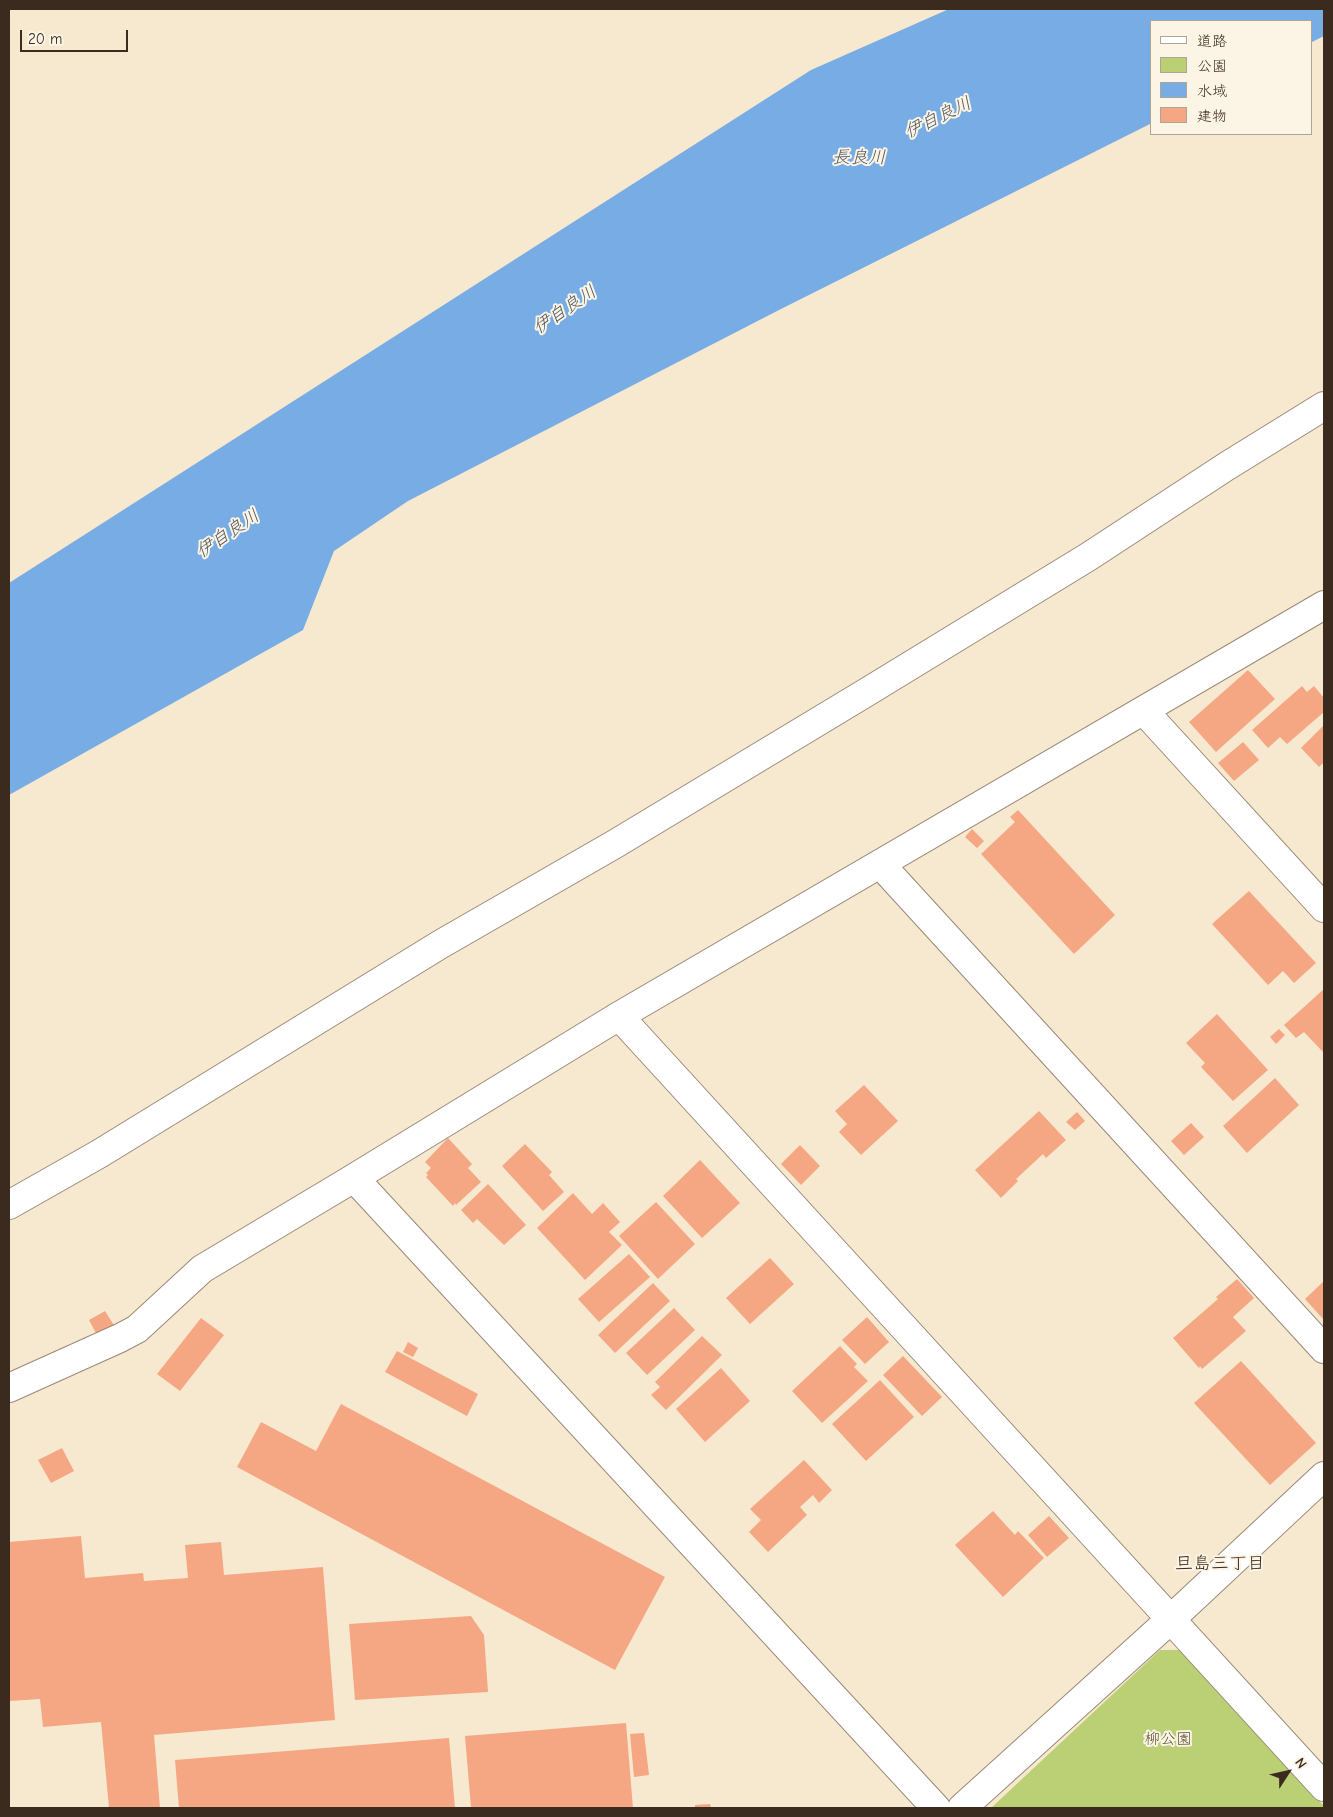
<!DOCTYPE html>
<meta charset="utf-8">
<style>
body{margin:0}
#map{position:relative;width:1333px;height:1817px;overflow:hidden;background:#f7e8d0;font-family:"Comic Neue","Klee One",sans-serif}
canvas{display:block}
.frame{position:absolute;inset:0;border:10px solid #3b2a1e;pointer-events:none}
.legend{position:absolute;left:1150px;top:20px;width:162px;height:115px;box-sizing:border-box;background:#fcf5e5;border:1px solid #afa495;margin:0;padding:6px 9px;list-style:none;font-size:15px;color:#3b2a1e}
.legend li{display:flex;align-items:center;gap:10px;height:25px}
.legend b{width:25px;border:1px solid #afa495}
.north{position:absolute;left:1263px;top:1747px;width:50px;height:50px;-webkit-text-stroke:4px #fcf5e5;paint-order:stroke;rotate:55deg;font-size:14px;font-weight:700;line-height:20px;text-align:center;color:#3b2a1e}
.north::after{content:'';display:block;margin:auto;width:18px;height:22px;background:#3b2a1e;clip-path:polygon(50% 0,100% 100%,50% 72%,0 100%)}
.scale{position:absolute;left:20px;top:30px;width:108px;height:22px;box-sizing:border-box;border:2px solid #3b2a1e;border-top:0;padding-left:6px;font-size:15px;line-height:18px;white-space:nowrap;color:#3b2a1e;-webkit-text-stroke:4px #fcf5e5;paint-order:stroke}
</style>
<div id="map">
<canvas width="1333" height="1817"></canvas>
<div class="frame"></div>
<ul class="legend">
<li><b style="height:6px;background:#fff"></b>道路</li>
<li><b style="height:14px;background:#bbd074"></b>公園</li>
<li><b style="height:14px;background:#78ace5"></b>水域</li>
<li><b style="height:14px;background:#f5a783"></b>建物</li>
</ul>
<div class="north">N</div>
<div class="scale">20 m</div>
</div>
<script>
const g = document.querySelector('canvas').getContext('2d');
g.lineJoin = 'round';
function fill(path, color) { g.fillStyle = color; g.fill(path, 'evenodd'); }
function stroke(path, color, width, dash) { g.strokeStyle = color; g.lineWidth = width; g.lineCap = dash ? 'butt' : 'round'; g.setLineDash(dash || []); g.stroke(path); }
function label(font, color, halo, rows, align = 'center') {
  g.font = font + ' "Comic Neue","Klee One",sans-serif'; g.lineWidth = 4; g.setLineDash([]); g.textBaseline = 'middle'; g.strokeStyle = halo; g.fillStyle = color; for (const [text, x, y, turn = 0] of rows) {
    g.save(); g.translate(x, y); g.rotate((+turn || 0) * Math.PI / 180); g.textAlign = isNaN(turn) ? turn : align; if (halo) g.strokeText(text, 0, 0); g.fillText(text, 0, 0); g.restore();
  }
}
fill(new Path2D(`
 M 1160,1650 L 1180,1650 L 1324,1806 L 1324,1808 L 991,1808 Z`), '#bbd074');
fill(new Path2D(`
 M 949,9 L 1324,9 L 1324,36 L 1312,42 L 1312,21 L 1152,21 L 1152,123 L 779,310 L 408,501 L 334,551 L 303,630 L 9,795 L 9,583 L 811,70 Z`), '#78ace5');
fill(new Path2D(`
 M 1248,670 L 1275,699 L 1216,752 L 1189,722 Z
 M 1302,686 L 1307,692 L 1314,686 L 1324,698 L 1324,712 L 1287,744 L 1280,737 L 1268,748 L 1252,730 Z
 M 1324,725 L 1324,762 L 1319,767 L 1301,748 Z
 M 1243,742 L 1259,760 L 1234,781 L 1218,763 Z
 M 1018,810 L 1115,915 L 1074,954 L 981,854 L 1015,822 L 1010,817 Z
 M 972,829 L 984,841 L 977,848 L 965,837 Z
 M 1249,891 L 1316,963 L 1294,983 L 1283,971 L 1268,985 L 1212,924 Z
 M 1324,989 L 1324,1051 L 1323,1052 L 1304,1032 L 1296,1038 L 1284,1025 Z
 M 1217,1014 L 1268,1070 L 1233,1101 L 1201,1067 L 1205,1063 L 1186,1043 Z
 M 1279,1029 L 1285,1035 L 1276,1044 L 1270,1037 Z
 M 1275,1078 L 1299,1105 L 1247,1153 L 1223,1126 Z
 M 864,1085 L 898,1121 L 861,1155 L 839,1132 L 847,1124 L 835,1111 Z
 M 1039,1111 L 1066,1140 L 1046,1158 L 1043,1154 L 1016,1179 L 1018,1181 L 1001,1198 L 975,1170 Z
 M 1077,1112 L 1085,1121 L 1075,1130 L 1066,1122 Z
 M 1191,1123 L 1204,1137 L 1184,1155 L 1171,1141 Z
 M 448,1138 L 472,1164 L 468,1168 L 481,1182 L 456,1205 L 455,1203 L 453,1206 L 426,1177 L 428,1175 L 426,1173 L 431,1168 L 425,1162 Z
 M 525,1144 L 552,1172 L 549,1175 L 564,1192 L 543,1211 L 502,1166 Z
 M 800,1145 L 820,1166 L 801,1185 L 781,1164 Z
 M 700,1160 L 740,1203 L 702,1238 L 663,1196 Z
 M 488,1184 L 526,1225 L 504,1245 L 477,1219 L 473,1223 L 461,1210 Z
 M 573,1193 L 592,1214 L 603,1203 L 620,1222 L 609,1232 L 622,1245 L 585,1280 L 537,1228 Z
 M 656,1202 L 695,1244 L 658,1279 L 619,1236 Z
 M 629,1254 L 650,1277 L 599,1322 L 578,1299 Z
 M 770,1258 L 794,1284 L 750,1324 L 726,1298 Z
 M 1237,1279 L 1254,1298 L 1233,1317 L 1246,1331 L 1202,1369 L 1200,1366 L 1199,1368 L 1173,1338 L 1218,1299 L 1216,1297 Z
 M 1324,1281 L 1324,1320 L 1305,1299 Z
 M 653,1283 L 670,1301 L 615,1353 L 598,1335 Z
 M 674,1308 L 695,1330 L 647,1375 L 626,1353 Z
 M 105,1311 L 115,1327 L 98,1337 L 89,1320 Z
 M 867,1317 L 889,1342 L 865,1364 L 842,1340 Z
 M 201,1318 L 224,1335 L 180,1391 L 157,1374 Z
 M 702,1336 L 722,1355 L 666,1410 L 651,1395 L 660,1387 L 655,1382 Z
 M 408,1342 L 418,1348 L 413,1357 L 403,1352 Z
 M 840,1346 L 857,1364 L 854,1367 L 868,1381 L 822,1423 L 792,1391 Z
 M 397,1351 L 478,1394 L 467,1416 L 385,1372 Z
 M 903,1356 L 942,1397 L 922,1416 L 883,1375 Z
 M 1241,1361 L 1316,1443 L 1270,1485 L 1194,1403 Z
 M 721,1368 L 750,1401 L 705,1442 L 676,1409 Z
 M 880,1380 L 914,1417 L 866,1461 L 832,1424 Z
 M 341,1404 L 665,1577 L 615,1670 L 237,1467 L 261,1422 L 316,1451 Z
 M 62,1448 L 74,1471 L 51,1483 L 38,1460 Z
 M 804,1460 L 832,1490 L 819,1503 L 813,1495 L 800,1507 L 807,1515 L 768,1552 L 749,1532 L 761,1520 L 750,1509 Z
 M 993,1511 L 1015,1535 L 1018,1531 L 1044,1558 L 1003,1597 L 955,1545 Z
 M 1049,1516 L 1069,1538 L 1047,1557 L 1028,1535 Z
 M 81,1536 L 85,1578 L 143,1573 L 144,1581 L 188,1578 L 185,1545 L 221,1542 L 224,1575 L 323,1567 L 335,1720 L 154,1735 L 160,1808 L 109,1808 L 101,1722 L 43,1727 L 40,1699 L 9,1701 L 9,1542 Z
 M 471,1616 L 484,1635 L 488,1692 L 355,1700 L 349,1624 Z
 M 626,1723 L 633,1808 L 471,1808 L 465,1736 Z
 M 644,1733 L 649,1775 L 634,1777 L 630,1734 Z
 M 449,1738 L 455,1808 L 179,1808 L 175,1760 Z
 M 710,1804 L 711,1808 L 695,1808 L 695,1805 Z`), '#f5a783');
const street = new Path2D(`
 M 1144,711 L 1324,908
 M 881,865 L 1324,1349
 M 619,1016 L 1324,1787
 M 9,1205 L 99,1154 L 441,944 L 615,844 L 867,692 L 1088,557 L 1227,466 L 1324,406
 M 9,1388 L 120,1338 L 137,1329 L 202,1269 L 354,1178
 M 936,1808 L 354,1178 L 619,1016 L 1324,605
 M 962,1808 L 1171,1619 L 1324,1476`);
stroke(street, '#998977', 30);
stroke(street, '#fff', 28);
label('16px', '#5b5434', '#fcf5e5', [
 ["柳公園",1168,1739]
]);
label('italic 18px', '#505864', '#fcf5e5', [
 ["伊自良川",938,118,-26],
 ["長良川",859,158],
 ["伊自良川",565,310,-34],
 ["伊自良川",228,534,-34]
]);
label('18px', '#3b2a1e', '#fcf5e5', [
 ["旦島三丁目",1220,1564]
]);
</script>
